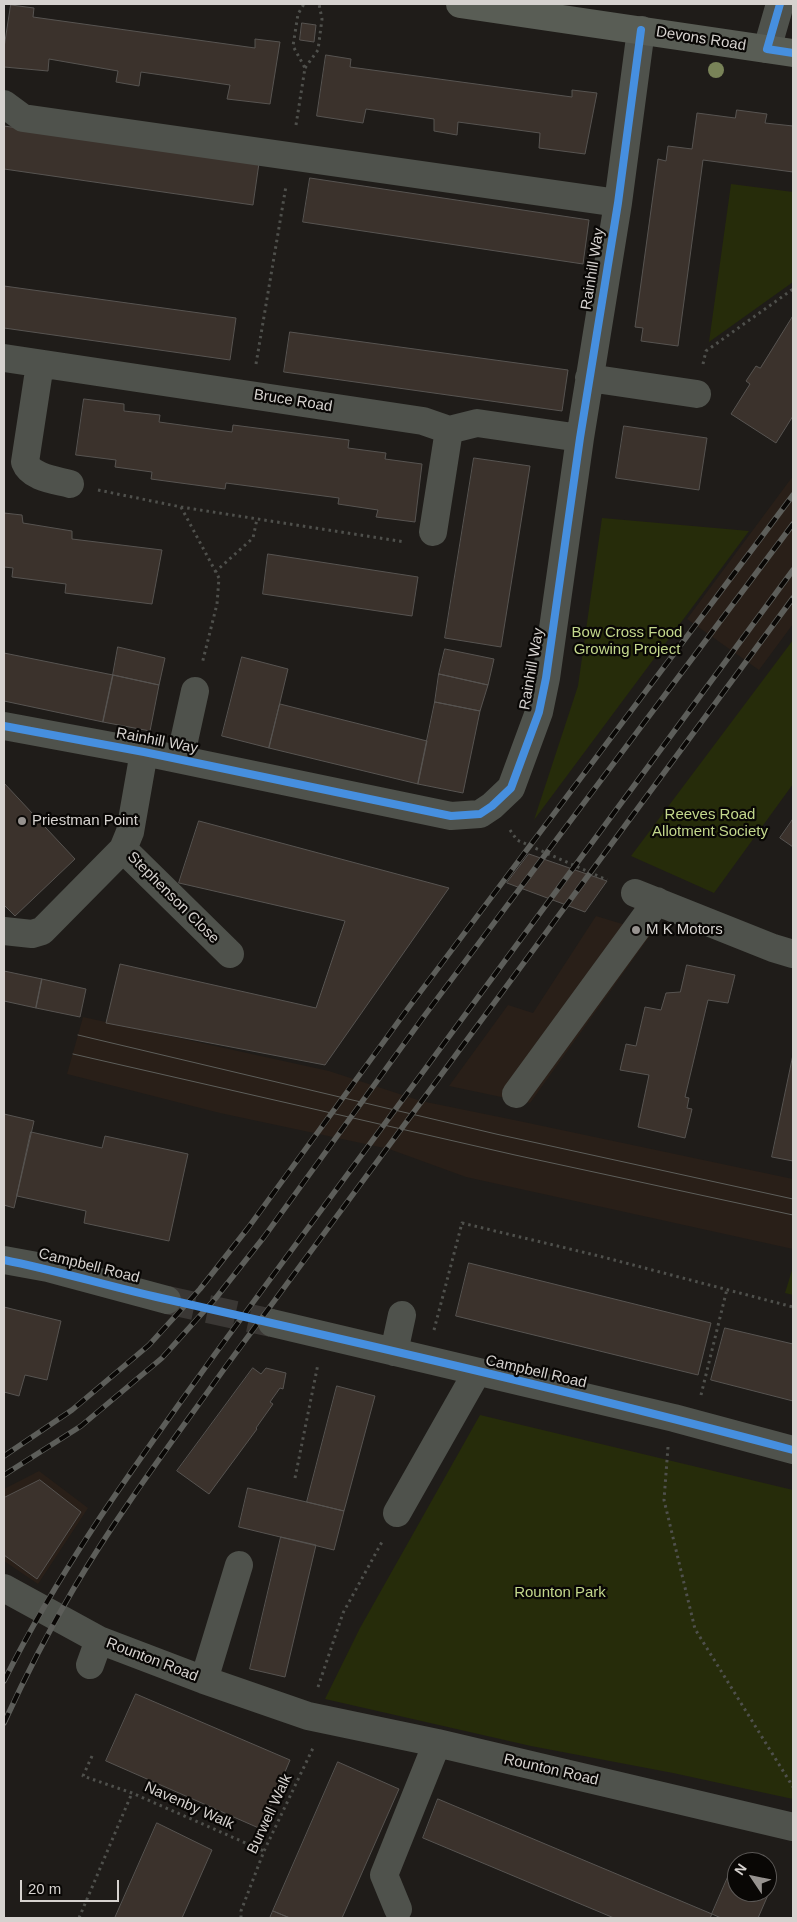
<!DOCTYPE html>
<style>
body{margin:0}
#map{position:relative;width:797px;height:1922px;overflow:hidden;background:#1f1c19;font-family:Arial,sans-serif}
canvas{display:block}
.frame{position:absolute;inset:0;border:5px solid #d6d2cf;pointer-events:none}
.north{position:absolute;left:727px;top:1852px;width:50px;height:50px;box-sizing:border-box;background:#090705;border:1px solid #5b5856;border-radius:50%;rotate:304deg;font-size:14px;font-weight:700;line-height:20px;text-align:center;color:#d6d2cf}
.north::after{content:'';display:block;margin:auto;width:18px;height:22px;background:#96928f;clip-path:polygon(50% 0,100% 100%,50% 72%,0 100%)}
.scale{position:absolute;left:20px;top:1880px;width:99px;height:22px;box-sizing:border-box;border:2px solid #d6d2cf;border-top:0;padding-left:6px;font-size:15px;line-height:18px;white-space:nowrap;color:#d6d2cf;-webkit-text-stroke:4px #090705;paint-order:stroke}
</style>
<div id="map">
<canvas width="797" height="1922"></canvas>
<div class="frame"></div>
<div class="north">N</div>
<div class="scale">20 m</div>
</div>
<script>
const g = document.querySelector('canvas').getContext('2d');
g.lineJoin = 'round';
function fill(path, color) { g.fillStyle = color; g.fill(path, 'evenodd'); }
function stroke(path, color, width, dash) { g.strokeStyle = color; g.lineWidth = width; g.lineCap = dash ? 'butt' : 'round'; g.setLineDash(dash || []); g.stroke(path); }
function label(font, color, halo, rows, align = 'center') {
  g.font = font + ' Arial,sans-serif'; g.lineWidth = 4.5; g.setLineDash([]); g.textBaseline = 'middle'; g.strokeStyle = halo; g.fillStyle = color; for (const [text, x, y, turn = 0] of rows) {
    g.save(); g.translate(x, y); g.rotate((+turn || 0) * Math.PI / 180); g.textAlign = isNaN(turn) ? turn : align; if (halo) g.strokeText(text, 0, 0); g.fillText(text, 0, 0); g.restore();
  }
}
fill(new Path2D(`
 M 793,476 L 793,624 L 759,670 L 687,619 Z
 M 596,916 L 652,933 L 530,1103 L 449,1086 L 508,1005 L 533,1013 Z
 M 83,1017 L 329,1071 L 421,1101 L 519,1121 L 793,1179 L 793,1249 L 466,1177 L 389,1149 L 220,1113 L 67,1074 Z
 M 39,1471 L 88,1508 L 38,1584 L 4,1561 L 4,1489 Z`), '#291f18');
fill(new Path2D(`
 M 731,184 L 793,192 L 793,282 L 709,342 Z
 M 602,518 L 749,531 L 534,820 L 578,686 Z
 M 793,640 L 793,784 L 714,893 L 631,856 Z
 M 793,1267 L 793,1295 L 785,1293 Z
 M 480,1415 L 793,1490 L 793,1799 L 673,1773 L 531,1746 L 325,1699 L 360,1628 Z`), '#262c0a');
const building = new Path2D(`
 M 11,5 L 34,8 L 33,17 L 255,48 L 255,39 L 280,42 L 270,104 L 227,99 L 230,85 L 141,72 L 139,86 L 116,82 L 118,71 L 49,59 L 48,71 L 4,67 L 4,48 Z
 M 302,23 L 316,25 L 314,42 L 300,40 Z
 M 326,55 L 351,59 L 350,67 L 572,97 L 572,90 L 597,93 L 585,154 L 539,148 L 540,133 L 458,122 L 457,135 L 434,131 L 434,119 L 366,109 L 363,123 L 317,116 Z
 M 737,110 L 767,114 L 765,123 L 793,126 L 793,172 L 703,160 L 678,346 L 641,341 L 643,328 L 635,327 L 658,159 L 666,161 L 668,146 L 692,149 L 697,113 L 735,118 Z
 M 4,126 L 259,163 L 253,205 L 4,169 Z
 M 310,178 L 589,220 L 583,264 L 303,222 Z
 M 4,286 L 236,318 L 230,360 L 4,328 Z
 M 793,316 L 793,416 L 776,443 L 731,414 L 750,384 L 746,381 L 756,366 L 760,368 Z
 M 290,332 L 568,370 L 562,411 L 284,372 Z
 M 84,399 L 124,404 L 124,411 L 160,415 L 159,422 L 232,432 L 233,425 L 349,440 L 348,448 L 386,453 L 385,459 L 422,464 L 415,522 L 376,517 L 378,510 L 338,504 L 339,498 L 226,483 L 225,489 L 151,479 L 152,472 L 115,467 L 116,460 L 76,455 Z
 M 624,426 L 707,438 L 699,490 L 616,478 Z
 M 474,458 L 530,466 L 501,647 L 445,638 Z
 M 4,513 L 22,515 L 23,523 L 72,531 L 72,539 L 162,550 L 152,604 L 65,593 L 66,584 L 12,577 L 13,568 L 4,567 Z
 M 268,554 L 418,577 L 412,616 L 263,594 Z
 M 118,647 L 165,658 L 159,685 L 113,675 Z
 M 445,649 L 494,659 L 488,685 L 439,674 Z
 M 4,653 L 113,675 L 103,722 L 4,701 Z
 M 242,657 L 288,669 L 269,748 L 222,736 Z
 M 439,674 L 488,685 L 480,711 L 435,702 Z
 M 113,675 L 159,685 L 150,731 L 103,722 Z
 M 435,702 L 480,711 L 463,793 L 418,784 Z
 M 280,704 L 427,741 L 418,784 L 269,748 Z
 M 4,783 L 75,859 L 15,916 L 4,905 Z
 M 793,819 L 793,847 L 780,838 Z
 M 199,821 L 449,888 L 325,1065 L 106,1023 L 120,964 L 316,1008 L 345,921 L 179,883 Z
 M 529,854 L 607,881 L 585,912 L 507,883 Z
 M 687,965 L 735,975 L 728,1003 L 708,1000 L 685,1097 L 689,1098 L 687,1108 L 692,1109 L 685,1138 L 638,1127 L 649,1075 L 620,1070 L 626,1044 L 636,1046 L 645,1007 L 661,1010 L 666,993 L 680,992 Z
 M 4,971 L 42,979 L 36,1008 L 4,1001 Z
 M 42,979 L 86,989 L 80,1017 L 36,1008 Z
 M 793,1055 L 793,1161 L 772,1157 Z
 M 4,1114 L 34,1121 L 14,1208 L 4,1205 Z
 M 31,1132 L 102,1148 L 105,1136 L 188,1154 L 169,1241 L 84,1223 L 86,1211 L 17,1196 Z
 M 469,1263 L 711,1323 L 698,1375 L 456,1316 Z
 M 4,1307 L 61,1321 L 47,1380 L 25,1375 L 19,1396 L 4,1392 Z
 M 725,1328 L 793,1344 L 793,1401 L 711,1380 Z
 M 253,1368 L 261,1374 L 266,1368 L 286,1373 L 283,1389 L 280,1388 L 270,1402 L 273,1404 L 256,1428 L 257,1429 L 209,1494 L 177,1471 Z
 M 337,1386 L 375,1396 L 344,1511 L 307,1502 Z
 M 40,1480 L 81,1512 L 37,1579 L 4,1555 L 4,1498 Z
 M 248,1488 L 344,1511 L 334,1550 L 239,1527 Z
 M 281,1537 L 316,1545 L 285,1677 L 250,1669 Z
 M 136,1694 L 290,1760 L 261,1829 L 106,1761 Z
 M 338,1762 L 399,1789 L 342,1918 L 290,1918 L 273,1911 Z
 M 438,1799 L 712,1914 L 710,1918 L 614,1918 L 423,1838 Z
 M 157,1823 L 212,1850 L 182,1918 L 115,1918 Z
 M 728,1877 L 737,1881 L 737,1892 L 762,1892 L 768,1895 L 758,1918 L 721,1918 L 712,1914 Z
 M 273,1911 L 290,1918 L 270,1918 Z`);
fill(building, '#3b322c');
stroke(building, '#575451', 1);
stroke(new Path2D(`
 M 167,1300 L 272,1323`), '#3a3734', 28, [28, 14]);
stroke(new Path2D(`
 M 305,68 L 318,50 L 322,19 L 319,4
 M 296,125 L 305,68 L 293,46 L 298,14 L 304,4
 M 256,364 L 286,186
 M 703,364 L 706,351 L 793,289
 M 98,490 L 181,507 L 405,542
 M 181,507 L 219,578 L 217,604 L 202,664
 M 215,572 L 253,538 L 257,519
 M 510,830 L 517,840 L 607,880
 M 434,1330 L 462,1223 L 599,1256 L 793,1307
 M 701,1395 L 727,1289
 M 668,1447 L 664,1500 L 695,1629 L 793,1787
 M 295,1478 L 318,1364
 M 318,1687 L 343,1613 L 383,1540
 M 92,1756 L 83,1776 L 132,1793 L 264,1851
 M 79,1918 L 132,1793
 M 241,1918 L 241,1911 L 264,1851 L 313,1748`), '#4f504c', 3, [2.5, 4]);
stroke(new Path2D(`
 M 767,49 L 780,4
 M 4,104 L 23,118 L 618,203
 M 4,358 L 423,421 L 449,430 L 477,423 L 580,438
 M 40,364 L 25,462 C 31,478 55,480 70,484
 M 589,378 L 697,394
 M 433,532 L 449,430
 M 4,726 L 144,752 L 451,816 L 480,814 L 492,806 L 511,788 L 539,712 L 546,678 L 580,438 L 618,203 L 641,30
 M 180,759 L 195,691
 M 123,849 L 230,954
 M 635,893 L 773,948 L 793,954
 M 4,931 L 32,934 L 42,931 L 123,849 L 130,832 L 144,752
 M 516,1094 L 657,901
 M 4,1260 L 48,1268 L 167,1300
 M 272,1323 L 674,1418 L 793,1450
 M 394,1352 L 402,1315
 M 397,1513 L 477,1372
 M 4,1588 L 99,1640 L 204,1680 L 308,1716 L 437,1743 L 793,1827
 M 90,1665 L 99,1640
 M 204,1680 L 239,1565
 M 398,1909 L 384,1875 L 437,1743`), '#4f524c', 28);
stroke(new Path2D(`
 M 460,4 L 793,53`), '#595d55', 28);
stroke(new Path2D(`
 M 78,1035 L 496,1134 L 793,1199
 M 73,1054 L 515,1155 L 793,1215`), '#5d5e5a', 1);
const rail = new Path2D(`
 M 4,1456 L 72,1410 L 149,1345 L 200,1289 L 248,1228 L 409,1007 L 793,495
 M 4,1475 L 81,1426 L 162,1358 L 215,1299 L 264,1237 L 422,1019 L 793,524
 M 4,1681 C 62,1564 139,1460 215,1354 L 793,570
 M 4,1723 C 25,1677 48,1632 74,1588 C 120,1510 175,1438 227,1365 L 793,598`);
stroke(rail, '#5d5e5a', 5.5);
stroke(rail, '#090705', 4, [11]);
stroke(new Path2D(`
 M 780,4 L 767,49 L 793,53
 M 4,726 L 144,752 L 451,816 L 480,814 L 492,806 L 511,788 L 539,712 L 546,678 L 580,438 L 618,203 L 641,30
 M 4,1260 C 60,1271 114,1288 170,1300 C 378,1347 587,1395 793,1450`), '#468fdf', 8);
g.fillStyle = '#798358';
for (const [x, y] of [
 [716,70]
]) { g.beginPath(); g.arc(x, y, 8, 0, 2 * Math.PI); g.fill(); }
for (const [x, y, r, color] of [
 [22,821,5,"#96928f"],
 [636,930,5,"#96928f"]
]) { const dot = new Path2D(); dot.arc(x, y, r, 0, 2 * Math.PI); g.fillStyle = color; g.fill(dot); stroke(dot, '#090705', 2); }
label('15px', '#d6d2cf', '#090705', [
 ["Devons Road",701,39,9],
 ["Rainhill Way",593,269,-81],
 ["Bruce Road",293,401,9],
 ["Rainhill Way",532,669,-80],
 ["Rainhill Way",157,741,11],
 ["Stephenson Close",173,898,45],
 ["Campbell Road",89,1266,14],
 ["Campbell Road",536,1372,13],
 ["Rounton Road",152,1660,21],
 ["Rounton Road",551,1770,13],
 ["Navenby Walk",189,1806,24],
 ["Burwell Walk",270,1814,-65]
]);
label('15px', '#c3d78c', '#090705', [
 ["Bow Cross Food",627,633],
 ["Growing Project",627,650],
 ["Reeves Road",710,815],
 ["Allotment Society",710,832],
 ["Rounton Park",560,1593]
]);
label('15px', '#d6d2cf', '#090705', [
 ["Priestman Point",32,821],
 ["M K Motors",646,930]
], 'left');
</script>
